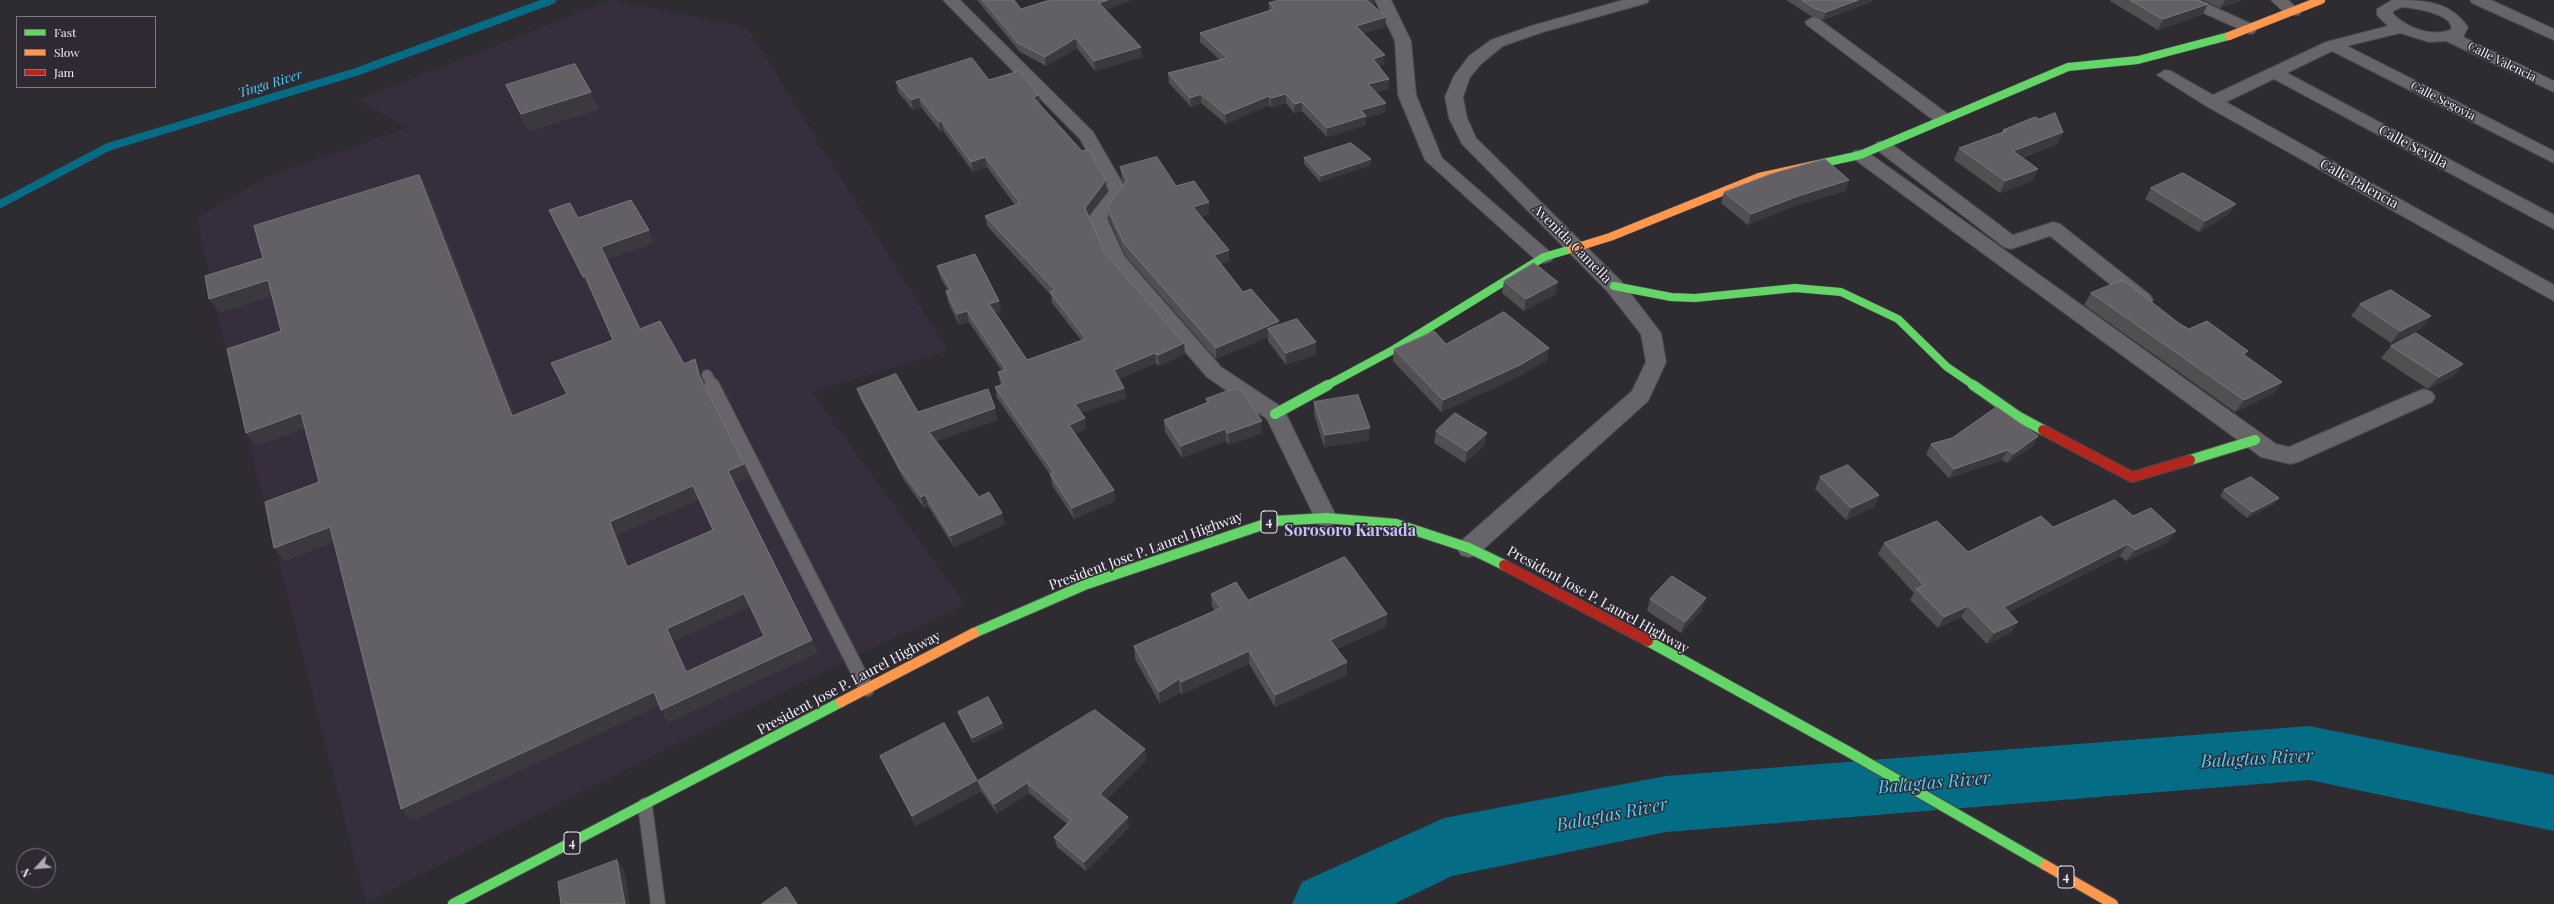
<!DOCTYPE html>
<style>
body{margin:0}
#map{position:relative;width:2554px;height:904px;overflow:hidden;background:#2e2b31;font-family:"Playfair Display",serif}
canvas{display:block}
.legend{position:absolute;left:16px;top:16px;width:140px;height:72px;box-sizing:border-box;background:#2e2933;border:1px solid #7d7981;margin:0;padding:5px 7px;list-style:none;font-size:12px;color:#f3f0f7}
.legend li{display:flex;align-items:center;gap:8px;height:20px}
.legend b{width:20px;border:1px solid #7d7981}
.north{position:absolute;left:16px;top:848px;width:40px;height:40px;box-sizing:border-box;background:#2e2933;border:1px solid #7d7981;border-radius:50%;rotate:244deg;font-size:11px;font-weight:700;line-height:16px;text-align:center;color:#f3f0f7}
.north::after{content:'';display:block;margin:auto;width:14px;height:18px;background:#aeabb2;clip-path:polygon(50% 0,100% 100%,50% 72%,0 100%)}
</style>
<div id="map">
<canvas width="2554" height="904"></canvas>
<ul class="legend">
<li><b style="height:5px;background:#63d668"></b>Fast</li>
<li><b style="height:5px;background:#ff974d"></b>Slow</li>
<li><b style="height:5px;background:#b3261e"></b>Jam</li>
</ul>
<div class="north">N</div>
</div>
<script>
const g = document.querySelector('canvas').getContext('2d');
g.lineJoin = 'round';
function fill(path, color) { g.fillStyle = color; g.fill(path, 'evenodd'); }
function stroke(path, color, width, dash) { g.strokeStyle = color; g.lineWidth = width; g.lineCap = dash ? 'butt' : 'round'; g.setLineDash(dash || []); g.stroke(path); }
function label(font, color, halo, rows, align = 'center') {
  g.font = font + ' "Playfair Display",serif'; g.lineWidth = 3; g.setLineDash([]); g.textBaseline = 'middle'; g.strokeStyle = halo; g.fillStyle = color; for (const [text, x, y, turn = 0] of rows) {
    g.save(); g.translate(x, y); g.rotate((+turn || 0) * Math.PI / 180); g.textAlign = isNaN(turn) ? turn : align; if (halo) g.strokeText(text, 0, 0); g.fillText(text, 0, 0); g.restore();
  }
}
fill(new Path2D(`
 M 612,0 L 747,27 L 948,351 L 812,392 L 965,604 L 665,749 L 366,903 L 229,366 L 197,218 L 266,177 L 407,128 L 357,100 Z`), '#362e3d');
stroke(new Path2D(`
 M 0,204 L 108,147 L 356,72 L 552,0`), '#056c85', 8);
fill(new Path2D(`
 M 2309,726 L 2554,775 L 2554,831 L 2309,780 L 1666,832 L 1452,876 L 1394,904 L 1292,904 L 1302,882 L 1444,818 L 1666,776 Z`), '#056c85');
const laneFar1 = new Path2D(`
 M 2181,0 L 2198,5 L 2251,29
 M 707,375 L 713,386`);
const lane = new Path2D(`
 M 712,385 L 867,689
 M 645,805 L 658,904`);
const street = new Path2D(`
 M 943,0 L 960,0 L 1093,132 L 1127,191 L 1107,218 L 1124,256 L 1221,367 L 1283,408 L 1337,518 L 1334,524 L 1326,527 L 1318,524 L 1267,419 L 1207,377 L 1108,263 L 1088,218 L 1109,191 L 1080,139 Z
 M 1375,0 L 1391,0 L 1411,41 L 1416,95 L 1442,158 L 1551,253 L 1554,257 L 1551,261 L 1544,263 L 1537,261 L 1425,160 L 1398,95 L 1395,41 Z
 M 1623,0 L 1649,0 L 1647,3 L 1543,32 L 1503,46 L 1481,64 L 1470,77 L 1463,97 L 1467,118 L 1476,138 L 1621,281 L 1661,333 L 1666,362 L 1648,401 L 1477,555 L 1469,557 L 1461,555 L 1457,548 L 1461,541 L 1632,391 L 1646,362 L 1641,334 L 1607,291 L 1462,144 L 1449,118 L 1445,97 L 1454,76 L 1469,56 L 1491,40 L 1531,26 Z
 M 2271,0 L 2288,0 L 2301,12 L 2299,15 L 2287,15 Z
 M 2392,0 C 2422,0 2449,0 2468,27 L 2463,37 L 2554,81 L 2554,92 L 2446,41 L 2429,42 L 2400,33 L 2347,46 L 2554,151 L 2554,163 L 2332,51 L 2287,73 L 2554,215 L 2554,229 L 2274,79 L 2226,102 L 2554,285 L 2554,301 L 2206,106 L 2157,75 L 2165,70 L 2171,71 L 2213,95 L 2326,42 L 2388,26 L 2377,15 L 2377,9 ZM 2402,7 C 2413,8 2455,14 2451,30 C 2430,37 2408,28 2393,14 L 2393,11 Z
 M 2470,0 L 2491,0 L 2554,29 L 2554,40 L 2472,3 Z
 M 1813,17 L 1819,19 L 1948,114 L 1951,118 L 1948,122 L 1936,122 L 1807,25 L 1805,22 Z
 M 1883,141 L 1889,142 L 2013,235 L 2053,222 L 2060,224 L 2150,295 L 2153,300 L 2150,305 L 2143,307 L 2136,305 L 2050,236 L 2011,249 L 2004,247 L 1877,150 L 1874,146 L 1877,142 Z
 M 1860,150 L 1866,151 L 2276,444 L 2289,447 L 2416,392 L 2424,389 L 2432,392 L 2435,397 L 2432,402 L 2298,462 L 2290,464 L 2261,457 L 1854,159 L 1851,155 L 1854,151 Z`);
const fastFar1 = new Path2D(`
 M 1814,165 L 1860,155 L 2068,67 L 2138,60 L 2229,36
 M 1614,286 L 1671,297 L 1695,298 L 1795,288 L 1841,292 L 1898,319 L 1947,367 L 1975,386
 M 1326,386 L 1393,350 L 1544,257 L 1571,249`);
const fast = new Path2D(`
 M 1973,385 L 2019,417 L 2043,430
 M 1275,414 L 1328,385
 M 2190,460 L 2255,440
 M 974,633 L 1087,584 L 1274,521 L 1326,518 L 1396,524 L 1469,548 L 1504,565
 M 1648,641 L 1849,752 L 2045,865
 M 453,904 L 841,702`);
const slowFar1 = new Path2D(`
 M 2229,36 L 2321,0
 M 1571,249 L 1610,237 L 1759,177 L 1814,165`);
const slow = new Path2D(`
 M 841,702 L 974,633
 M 2045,865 L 2113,904`);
const jam = new Path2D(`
 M 2043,430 L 2132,477 L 2190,460
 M 1504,565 L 1648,641`);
stroke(laneFar1, '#4b494d', 12);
stroke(lane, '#4b494d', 16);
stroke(street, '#4b494d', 2);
stroke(fastFar1, '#4b494d', 9);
stroke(fast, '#4b494d', 12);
stroke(slowFar1, '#4b494d', 9);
stroke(slow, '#4b494d', 12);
stroke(jam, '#4b494d', 12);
stroke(laneFar1, '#676569', 10);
stroke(lane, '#676569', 14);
fill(street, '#676569');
stroke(fastFar1, '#63d668', 8);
stroke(fast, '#63d668', 10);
stroke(slowFar1, '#ff974d', 8);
stroke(slow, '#ff974d', 10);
stroke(jam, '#b3261e', 10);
fill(new Path2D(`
 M 977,0 L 1014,0 L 1021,9 L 1106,10 L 1142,57 L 1095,71 L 1077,48 L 1046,66 L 1020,52 Z
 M 1786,0 L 1872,0 L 1871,2 L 1823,20 L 1811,16 Z
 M 2110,0 L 2198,0 L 2203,14 L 2158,30 L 2110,1 Z
 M 2203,0 L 2241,0 L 2241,1 L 2220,8 Z
 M 1269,3 L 1374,5 L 1372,5 L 1385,27 L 1363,33 L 1384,64 L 1379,66 L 1389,79 L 1389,89 L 1375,92 L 1385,112 L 1366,118 L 1366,125 L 1327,137 L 1302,111 L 1294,113 L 1286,103 L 1271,108 L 1269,105 L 1226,124 L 1201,103 L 1191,107 L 1169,83 L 1168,73 L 1220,60 L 1200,42 L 1200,33 L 1269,10 Z
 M 989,80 L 1039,95 L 1040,105 L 1107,191 L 1089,216 L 1105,253 L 1184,343 L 1185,354 L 1159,366 L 1156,363 L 1119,379 L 1124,388 L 1126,398 L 1081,413 L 1086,429 L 1075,434 L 1114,490 L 1115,501 L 1074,519 L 1052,485 L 1051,476 L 997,398 L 995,387 L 1001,385 L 1000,383 L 998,372 L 1002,371 L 969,322 L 959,325 L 948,302 L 946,291 L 948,291 L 940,277 L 937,266 L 1001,312 L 996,313 L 1027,360 L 1081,340 L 1052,303 L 1051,295 L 987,226 L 985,216 L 1015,205 L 987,167 L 973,172 L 944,132 L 941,132 L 921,107 L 913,110 L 898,92 L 896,82 Z
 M 506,85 L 599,109 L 529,131 L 514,102 Z
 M 2039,119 L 2063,132 L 2057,144 L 2022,158 L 2038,169 L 2032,181 L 2000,193 L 1954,160 L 1959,148 L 2002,133 L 2003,130 Z
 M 1304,158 L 1371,159 L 1371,165 L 1320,182 L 1304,164 Z
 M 1120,167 L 1176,186 L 1209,202 L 1209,214 L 1201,217 L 1229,250 L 1229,261 L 1221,264 L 1243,292 L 1279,325 L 1316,342 L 1316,354 L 1286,365 L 1268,341 L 1268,337 L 1216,359 L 1125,255 L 1109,218 L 1107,207 L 1124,184 L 1122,179 Z
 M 1849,180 L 1845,191 L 1794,206 L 1748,225 L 1721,203 L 1724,192 Z
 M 2151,188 L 2229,214 L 2199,232 L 2145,199 Z
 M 1504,281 L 1556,294 L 1524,311 L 1502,293 Z
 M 2091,293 L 2180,324 L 2189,329 L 2248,351 L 2245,356 L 2282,382 L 2273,394 L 2235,412 L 2084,305 Z
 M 2360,304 L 2422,328 L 2391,343 L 2351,316 Z
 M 1446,344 L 1547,360 L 1518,377 L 1441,412 L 1393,361 L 1394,349 Z
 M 2391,346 L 2463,364 L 2453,376 L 2428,389 L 2381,358 Z
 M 857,389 L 918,412 L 995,408 L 997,420 L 936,441 L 979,497 L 1005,524 L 954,547 L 928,506 L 924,508 L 904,480 L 861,400 Z
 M 1206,399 L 1262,421 L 1262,433 L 1229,445 L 1226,441 L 1182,458 L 1165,432 L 1164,420 L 1206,403 Z
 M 1314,402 L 1369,440 L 1324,447 L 1314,414 Z
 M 1436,431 L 1485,445 L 1465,463 L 1434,443 Z
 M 1931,444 L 2033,446 L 2007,463 L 2002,460 L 1949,478 L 1926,454 Z
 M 1820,477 L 1879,495 L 1874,507 L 1846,520 L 1815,489 Z
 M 2224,490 L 2279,498 L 2274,504 L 2247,518 L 2220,496 Z
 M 2133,516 L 2176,531 L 2168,542 L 2126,561 L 2120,556 L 2009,612 L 2011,633 L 1987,644 L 1961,617 L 1938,628 L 1910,600 L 1914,593 L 1878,554 L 1884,543 L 1968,552 L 2053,527 Z
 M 1211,594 L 1248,600 L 1387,614 L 1385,627 L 1337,649 L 1347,662 L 1347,675 L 1275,707 L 1249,664 L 1182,694 L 1180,692 L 1160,704 L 1135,659 L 1134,646 L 1215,611 L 1212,606 Z
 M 1650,599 L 1702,610 L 1681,633 L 1647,611 Z
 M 958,712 L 1002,723 L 1004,728 L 973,743 L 960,717 Z
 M 880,756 L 978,781 L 1147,759 L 1106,800 L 1129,827 L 1086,871 L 1057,847 L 1054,837 L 1067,824 L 1029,793 L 997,814 L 981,791 L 916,826 L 885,766 Z`), '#524f53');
fill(new Path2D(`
 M 1108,0 L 1133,0 L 1100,12 L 1099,3 Z
 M 1365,0 L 1374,0 L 1374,5 L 1364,7 Z
 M 1858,0 L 1872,0 L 1871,2 L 1823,20 L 1826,12 Z
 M 2225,0 L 2241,0 L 2241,1 L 2220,8 Z
 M 2208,4 L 2203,14 L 2158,30 L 2163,19 Z
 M 1386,17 L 1385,27 L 1355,36 L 1356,26 Z
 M 1076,38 L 1077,48 L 1046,66 L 1045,57 Z
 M 1141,47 L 1142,57 L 1095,71 L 1094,61 Z
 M 1385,55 L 1384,64 L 1372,68 L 1373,59 Z
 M 1389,79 L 1389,89 L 1368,93 L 1368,84 Z
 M 591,92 L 599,109 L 529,131 L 521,114 Z
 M 1201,94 L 1201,103 L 1191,107 L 1190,98 Z
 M 1286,94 L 1286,103 L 1271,108 L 1271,98 Z
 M 1039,95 L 1040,105 L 1033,97 Z
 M 1269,96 L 1269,105 L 1226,124 L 1225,114 Z
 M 919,97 L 921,107 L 913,110 L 911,100 Z
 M 1302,102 L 1302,111 L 1294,113 L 1295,104 Z
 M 1386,103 L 1385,112 L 1366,118 L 1366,125 L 1327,137 L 1327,128 L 1361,110 Z
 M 941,121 L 944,132 L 941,132 L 939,122 Z
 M 2063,132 L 2057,144 L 2007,163 L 2013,151 Z
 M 985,157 L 987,167 L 973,172 L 971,162 Z
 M 1371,159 L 1371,165 L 1320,182 L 1321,176 Z
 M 2038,169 L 2032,181 L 2000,193 L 2005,181 Z
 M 419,175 L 427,188 L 520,429 L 512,416 Z
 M 1106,180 L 1107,191 L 1087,219 L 1085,208 Z
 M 1849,180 L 1845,191 L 1794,206 L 1748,225 L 1751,214 L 1798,196 Z
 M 1209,202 L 1209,214 L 1193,219 L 1193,207 Z
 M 2236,204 L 2229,214 L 2199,232 L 2205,221 Z
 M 649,230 L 654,243 L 607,260 L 601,247 Z
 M 1229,250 L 1229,261 L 1214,267 L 1214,255 Z
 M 585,276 L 592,290 L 589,291 L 583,277 Z
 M 268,280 L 278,294 L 219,313 L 209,299 Z
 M 1558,282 L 1556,294 L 1524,311 L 1526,299 Z
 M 999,301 L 1001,312 L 991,315 L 989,304 Z
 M 967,311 L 969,322 L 959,325 L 957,314 Z
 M 2431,316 L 2422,328 L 2391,343 L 2400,331 Z
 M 1279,321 L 1279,332 L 1268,329 L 1268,337 L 1216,359 L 1216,348 Z
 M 1316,342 L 1316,354 L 1286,365 L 1286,353 Z
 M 1184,343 L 1185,354 L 1159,366 L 1158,355 Z
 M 1549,348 L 1547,360 L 1518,377 L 1441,412 L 1443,400 Z
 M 2248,351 L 2240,363 L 2243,354 Z
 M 1155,353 L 1156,363 L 1115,381 L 1114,370 Z
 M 695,359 L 701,373 L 705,389 L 699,375 Z
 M 2463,364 L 2453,376 L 2428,389 L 2439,377 Z
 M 2282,382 L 2273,394 L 2235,412 L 2244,400 Z
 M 1124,388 L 1126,398 L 1076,415 L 1075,404 Z
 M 995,408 L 997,420 L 932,443 L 929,432 Z
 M 301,413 L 311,426 L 257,446 L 246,433 Z
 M 1085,418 L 1086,429 L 1071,436 L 1069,425 Z
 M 1262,421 L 1262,433 L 1229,445 L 1228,433 Z
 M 1370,428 L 1369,440 L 1324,447 L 1325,435 Z
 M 1225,429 L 1226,441 L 1182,458 L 1181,446 Z
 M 1487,433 L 1485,445 L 1465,463 L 1467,451 Z
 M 2038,436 L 2033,446 L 2007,463 L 2013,454 Z
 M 2008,450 L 2002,460 L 1949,478 L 1954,469 Z
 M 744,464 L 750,477 L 733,484 L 728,471 Z
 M 693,486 L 699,500 L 617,535 L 634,580 L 627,567 L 610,522 Z
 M 1114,490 L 1115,501 L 1074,519 L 1072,508 Z
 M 925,495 L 928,506 L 924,508 L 921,497 Z
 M 1879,495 L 1874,507 L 1846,520 L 1851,508 Z
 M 2279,498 L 2274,504 L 2247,518 L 2252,512 Z
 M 1002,513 L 1005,524 L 954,547 L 950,536 Z
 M 330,527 L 340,540 L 285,561 L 274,548 Z
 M 2176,531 L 2168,542 L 2126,561 L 2135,550 Z
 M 2128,544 L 2120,556 L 1997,618 L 2004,607 Z
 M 744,594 L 750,607 L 674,641 L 693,684 L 686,672 L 667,629 Z
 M 1706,598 L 1702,610 L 1681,633 L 1685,622 Z
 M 1968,606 L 1961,617 L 1938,628 L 1944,617 Z
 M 1387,614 L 1385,627 L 1329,652 L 1330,640 Z
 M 2018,622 L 2011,633 L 1987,644 L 1994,633 Z
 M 812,640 L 818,653 L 668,723 L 661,710 Z
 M 1249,651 L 1249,664 L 1182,694 L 1181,682 Z
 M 1347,662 L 1347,675 L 1275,707 L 1275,695 Z
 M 1179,679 L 1180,692 L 1160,704 L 1159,692 Z
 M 654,692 L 661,705 L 412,821 L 401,809 Z
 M 1002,723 L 1004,728 L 973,743 L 972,738 Z
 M 1145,749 L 1147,759 L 1102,804 L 1100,794 Z
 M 977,780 L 981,791 L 916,826 L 912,816 Z
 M 1027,783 L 1029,793 L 997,814 L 994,804 Z
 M 1128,817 L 1129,827 L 1086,871 L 1084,862 Z
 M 617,860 L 624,869 L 630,904 L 625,904 Z`), '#3c393e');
const building = new Path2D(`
 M 983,0 L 1014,0 L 1021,9 L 1050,0 L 1108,0 L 1099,3 L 1141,47 L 1094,61 L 1076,38 L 1045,57 L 1018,43 Z
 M 1280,0 L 1367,0 L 1386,17 L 1356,26 L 1385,55 L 1373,59 L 1389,79 L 1368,84 L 1386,103 L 1361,110 L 1366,116 L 1327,128 L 1302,102 L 1295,104 L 1286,94 L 1271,98 L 1269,96 L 1225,114 L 1201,94 L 1190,98 L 1168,73 L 1227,58 L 1200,33 L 1275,9 L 1269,3 Z
 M 1802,0 L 1858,0 L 1826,12 L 1814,8 Z
 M 2130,0 L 2198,0 L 2208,4 L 2163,19 Z
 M 972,58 L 989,80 L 1019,71 L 1039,95 L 1033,97 L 1082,151 L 1089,150 L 1106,180 L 1085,208 L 1105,253 L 1184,343 L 1158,355 L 1155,353 L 1114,370 L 1124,388 L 1075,404 L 1085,418 L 1069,425 L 1114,490 L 1072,508 L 1050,474 L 1054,473 L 995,387 L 1004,384 L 998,372 L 1006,370 L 967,311 L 957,314 L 946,291 L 951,290 L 937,266 L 975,254 L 999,301 L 989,304 L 1027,360 L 1086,339 L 1050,292 L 1055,290 L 985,216 L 1020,203 L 985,157 L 971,162 L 941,121 L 939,122 L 919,97 L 911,100 L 896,82 Z
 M 575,64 L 591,92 L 521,114 L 506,85 Z
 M 2055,113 L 2063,132 L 2013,151 L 2038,169 L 2005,181 L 1959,148 L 2006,131 L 2003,130 L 2035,117 L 2039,119 Z
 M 1351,143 L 1371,159 L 1321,176 L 1304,158 Z
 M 1157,157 L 1176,186 L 1194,181 L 1209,202 L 1193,207 L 1229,250 L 1214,255 L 1243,292 L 1251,289 L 1279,321 L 1216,348 L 1124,243 L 1107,207 L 1127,180 L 1120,167 Z
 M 1825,159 L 1849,180 L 1798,196 L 1751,214 L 1724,192 L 1771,174 Z
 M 2183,173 L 2236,204 L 2205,221 L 2151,188 Z
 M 419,175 L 512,416 L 567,394 L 551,363 L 613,340 L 585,276 L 583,277 L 549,210 L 570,203 L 578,218 L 631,200 L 649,230 L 601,247 L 640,329 L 660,321 L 684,364 L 695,359 L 699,375 L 744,464 L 728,471 L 812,640 L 661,710 L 654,692 L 401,809 L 330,527 L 274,548 L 265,502 L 319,482 L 301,413 L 246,433 L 227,349 L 281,331 L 268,280 L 209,299 L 205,276 L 263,258 L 254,226 ZM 693,486 L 713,530 L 627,567 L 610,522 ZM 744,594 L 764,636 L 686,672 L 667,629 Z
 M 1534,263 L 1558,282 L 1526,299 L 1504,281 Z
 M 2123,280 L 2180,324 L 2189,329 L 2207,321 L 2248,351 L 2243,354 L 2282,382 L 2244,400 L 2091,293 Z
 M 2391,290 L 2431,316 L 2400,331 L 2360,304 Z
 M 1504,312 L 1549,348 L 1520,365 L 1443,400 L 1394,349 L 1434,331 L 1446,344 Z
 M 1297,319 L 1316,342 L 1286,353 L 1268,329 Z
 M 2416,333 L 2463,364 L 2439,377 L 2391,346 Z
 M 896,374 L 918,412 L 988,389 L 995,408 L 929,432 L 979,497 L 989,492 L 1002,513 L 950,536 L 925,495 L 921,497 L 900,469 L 857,389 Z
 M 1236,388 L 1243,392 L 1262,421 L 1228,433 L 1225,429 L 1181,446 L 1164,420 L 1209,402 L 1206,399 Z
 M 1358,395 L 1370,428 L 1325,435 L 1314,402 Z
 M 1997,407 L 2038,436 L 2013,454 L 2008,450 L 1954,469 L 1931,444 L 1952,438 Z
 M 1455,413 L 1487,433 L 1467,451 L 1436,431 Z
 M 1848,465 L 1879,495 L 1851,508 L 1820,477 Z
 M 2251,477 L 2279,498 L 2252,512 L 2224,490 Z
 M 2115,500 L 2133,516 L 2151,508 L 2176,531 L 2135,550 L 2128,544 L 2004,607 L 2018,622 L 1994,633 L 1968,606 L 1944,617 L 1916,589 L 1924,585 L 1884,543 L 1937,521 L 1968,552 L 2041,516 L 2053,527 Z
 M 1345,557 L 1387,614 L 1330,640 L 1347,662 L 1275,695 L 1249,651 L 1181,682 L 1179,679 L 1159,692 L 1134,646 L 1221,608 L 1211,594 L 1236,582 L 1248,600 Z
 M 1672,576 L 1706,598 L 1685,622 L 1650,599 Z
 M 988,697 L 1002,723 L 972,738 L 958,712 Z
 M 1095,710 L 1145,749 L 1100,794 L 1128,817 L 1084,862 L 1054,837 L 1071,820 L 1027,783 L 994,804 L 978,781 Z
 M 944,723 L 977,780 L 912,816 L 880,756 Z
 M 617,860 L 625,904 L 561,904 L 558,882 Z
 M 786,887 L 797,904 L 762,904 Z`);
fill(building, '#636065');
stroke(building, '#7a777c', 1);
label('12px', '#f3f0f7', '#2e2933', [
 ["Calle Valencia",2502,62,26],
 ["Calle Segovia",2443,101,27]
]);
label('italic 13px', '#4fd0f9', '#2e2933', [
 ["Tinga River",270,84,-17]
]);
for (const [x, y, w] of [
 [1269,522,16],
 [572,843,16],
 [2066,877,16]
]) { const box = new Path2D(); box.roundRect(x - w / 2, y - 11, w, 22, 3); g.fillStyle = '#2e2933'; g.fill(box); stroke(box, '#f3f0f7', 1); }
label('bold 13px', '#f3f0f7', null, [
 ["4",1269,522],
 ["4",572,843],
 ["4",2066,877]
]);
label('14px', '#f3f0f7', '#2e2933', [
 ["Calle Sevilla",2413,147,28],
 ["Calle Palencia",2359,184,29],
 ["Avenida Camella",1572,244,45],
 ["President Jose P. Laurel Highway",1146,551,-20],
 ["President Jose P. Laurel Highway",1598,600,29],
 ["President Jose P. Laurel Highway",849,683,-28]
]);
label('bold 16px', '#c6c1fb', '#2e2933', [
 ["Sorosoro Karsada",1350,531]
]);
label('italic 18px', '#4fd0f9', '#2e2933', [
 ["Balagtas River",2257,759,-3],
 ["Balagtas River",1934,783,-5],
 ["Balagtas River",1612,815,-11]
]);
</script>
